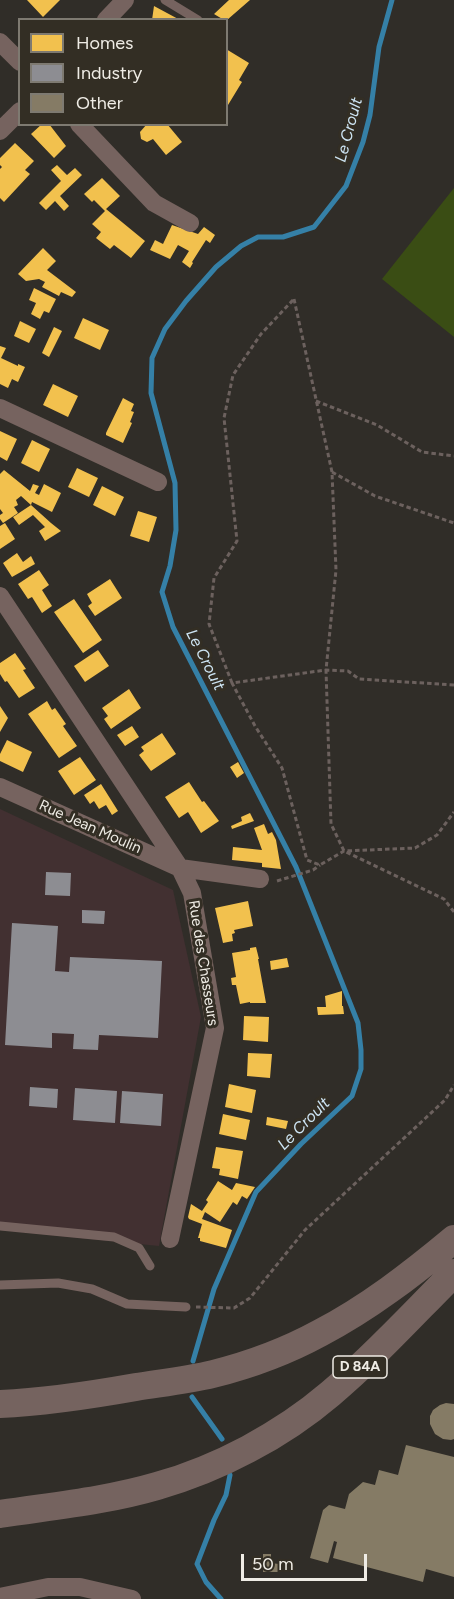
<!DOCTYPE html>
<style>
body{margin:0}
#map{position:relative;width:454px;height:1599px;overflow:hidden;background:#302d28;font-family:Figtree,sans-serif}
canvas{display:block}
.legend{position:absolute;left:18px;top:18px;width:210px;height:108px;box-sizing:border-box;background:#332e24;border:2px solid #7e7a71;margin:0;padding:8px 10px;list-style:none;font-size:18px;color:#efece5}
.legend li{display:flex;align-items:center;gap:12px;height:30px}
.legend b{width:30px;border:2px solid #7e7a71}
.scale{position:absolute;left:241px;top:1554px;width:126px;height:27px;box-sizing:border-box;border:3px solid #efece5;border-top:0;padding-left:8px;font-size:18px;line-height:21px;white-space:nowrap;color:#efece5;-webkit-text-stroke:4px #332e24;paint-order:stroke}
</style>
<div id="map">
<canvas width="454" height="1599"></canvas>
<ul class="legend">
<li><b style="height:16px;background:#f2c14e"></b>Homes</li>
<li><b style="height:16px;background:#8d8d92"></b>Industry</li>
<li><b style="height:16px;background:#857b65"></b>Other</li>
</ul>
<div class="scale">50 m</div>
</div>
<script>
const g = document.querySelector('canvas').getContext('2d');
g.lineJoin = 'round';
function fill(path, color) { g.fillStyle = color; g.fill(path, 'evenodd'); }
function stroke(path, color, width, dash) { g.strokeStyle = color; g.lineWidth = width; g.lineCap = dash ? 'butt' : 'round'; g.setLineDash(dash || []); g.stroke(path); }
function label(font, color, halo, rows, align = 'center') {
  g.font = font + ' Figtree,sans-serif'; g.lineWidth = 6; g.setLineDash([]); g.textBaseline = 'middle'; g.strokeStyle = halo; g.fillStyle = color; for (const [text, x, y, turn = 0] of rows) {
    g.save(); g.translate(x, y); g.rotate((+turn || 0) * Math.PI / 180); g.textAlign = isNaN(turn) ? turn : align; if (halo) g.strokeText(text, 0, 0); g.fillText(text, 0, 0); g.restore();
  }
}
fill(new Path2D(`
 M 0,809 L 173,890 L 201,1017 L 159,1246 L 0,1230 Z`), '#423031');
fill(new Path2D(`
 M 454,188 L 454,337 L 382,279 Z`), '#3a4d14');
fill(new Path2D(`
 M 27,0 L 60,0 L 43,17 Z
 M 229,0 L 250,0 L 227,20 L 224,20 L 214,14 Z
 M 154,6 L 180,20 L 152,20 Z
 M 226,49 L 249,63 L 239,80 L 242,82 L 228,105 L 226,104 Z
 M 42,124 L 49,124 L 66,146 L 54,158 L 31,134 Z
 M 147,124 L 167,124 L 182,142 L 166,155 L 153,139 L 147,142 L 141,139 L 140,132 Z
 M 15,143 L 34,161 L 25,170 L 30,174 L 4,202 L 0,198 L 0,169 L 2,167 L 0,165 L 0,158 Z
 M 57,165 L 67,175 L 75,168 L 82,175 L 60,196 L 69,206 L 64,211 L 55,201 L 46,210 L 39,203 L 61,181 L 51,170 Z
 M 102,178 L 120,196 L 106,209 L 145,241 L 131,258 L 114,245 L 110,249 L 96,238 L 101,232 L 92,224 L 105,211 L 94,200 L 92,202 L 84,194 Z
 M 172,225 L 198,234 L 204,227 L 215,235 L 210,243 L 206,240 L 192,262 L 193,263 L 190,268 L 182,262 L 189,251 L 178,245 L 170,259 L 150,250 L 155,240 L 163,244 Z
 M 43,248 L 56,261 L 47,270 L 76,292 L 72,297 L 61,292 L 59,296 L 42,287 L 45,282 L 39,279 L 26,281 L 18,274 Z
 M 34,288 L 56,299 L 49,313 L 44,311 L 40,319 L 31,314 L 36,303 L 29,300 Z
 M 83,318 L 109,330 L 100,350 L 74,338 Z
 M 20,321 L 36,329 L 29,343 L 14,336 Z
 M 54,327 L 62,331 L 49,357 L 42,353 Z
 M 0,346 L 6,348 L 1,358 L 18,366 L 18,364 L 25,367 L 18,382 L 12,379 L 8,388 L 0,384 Z
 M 53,384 L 78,396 L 68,417 L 43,405 Z
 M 123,398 L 134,404 L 131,411 L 134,412 L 130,422 L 132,423 L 123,443 L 106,435 L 106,433 Z
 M 0,431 L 17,439 L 7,461 L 0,457 Z
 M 32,440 L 50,449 L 39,472 L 21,463 Z
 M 77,468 L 98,478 L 89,497 L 68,487 Z
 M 4,470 L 30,491 L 33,484 L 39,486 L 35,493 L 39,495 L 44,484 L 61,493 L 52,512 L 32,502 L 31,505 L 21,496 L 16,500 L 18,505 L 14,507 L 18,513 L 3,523 L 0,519 L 0,515 L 3,513 L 0,509 L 0,474 Z
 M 102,486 L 124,497 L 115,516 L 93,505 Z
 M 31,505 L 51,523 L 61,531 L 45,541 L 39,531 L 45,527 L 33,515 L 19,525 L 13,517 Z
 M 138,511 L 157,517 L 149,542 L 130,536 Z
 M 5,523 L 15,539 L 0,549 L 0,526 Z
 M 17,553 L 23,562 L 31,556 L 35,564 L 12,577 L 3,563 Z
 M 39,570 L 49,585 L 42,590 L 52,606 L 42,613 L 32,597 L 28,599 L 18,584 Z
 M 110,579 L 122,598 L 95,616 L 88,606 L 92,603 L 87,594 Z
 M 74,599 L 102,640 L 83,653 L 54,612 Z
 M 98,650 L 109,666 L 85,682 L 74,666 Z
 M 15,653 L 26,669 L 23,670 L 35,688 L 19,698 L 7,681 L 5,682 L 0,674 L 0,663 Z
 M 129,689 L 141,708 L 111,729 L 104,719 L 108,716 L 102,708 Z
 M 47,701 L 52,710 L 55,708 L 66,724 L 63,726 L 77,746 L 59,758 L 28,714 Z
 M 0,706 L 8,718 L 0,732 Z
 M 132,726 L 139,737 L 125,746 L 117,735 Z
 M 162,733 L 176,754 L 151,771 L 139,755 L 144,751 L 141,747 Z
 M 7,740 L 32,752 L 23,772 L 0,761 L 0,754 Z
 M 80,757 L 96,780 L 74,795 L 58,771 Z
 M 238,762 L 244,773 L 237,778 L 230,767 Z
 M 189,782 L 202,802 L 204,801 L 219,821 L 201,833 L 188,812 L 179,818 L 165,797 Z
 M 101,784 L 118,811 L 112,815 L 106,805 L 99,809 L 94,801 L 90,804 L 84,795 Z
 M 250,813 L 254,821 L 232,829 L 231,826 L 242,821 L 241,817 Z
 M 264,824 L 268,834 L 272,832 L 276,840 L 281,869 L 262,867 L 262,863 L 232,860 L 233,847 L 262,850 L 254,828 Z
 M 248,901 L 253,926 L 234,930 L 235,933 L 232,934 L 233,941 L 223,943 L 215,908 Z
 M 256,947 L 259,959 L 258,959 L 266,1003 L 250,1003 L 250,1002 L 240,1004 L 236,985 L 232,985 L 231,978 L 236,977 L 232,953 L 250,950 L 250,948 Z
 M 287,958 L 289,967 L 271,970 L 270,961 Z
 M 342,991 L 342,1006 L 343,1006 L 344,1014 L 318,1015 L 317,1007 L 326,1007 L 325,996 Z
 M 244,1016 L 269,1017 L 268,1042 L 243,1040 Z
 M 248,1053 L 272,1054 L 270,1078 L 247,1076 Z
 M 229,1084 L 256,1090 L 252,1113 L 225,1107 Z
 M 223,1114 L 250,1120 L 246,1140 L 219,1134 Z
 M 267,1117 L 288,1121 L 286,1129 L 266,1125 Z
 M 216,1147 L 243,1151 L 238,1179 L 219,1175 L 220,1169 L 212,1168 Z
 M 218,1181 L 232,1190 L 236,1183 L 255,1187 L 247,1199 L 242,1196 L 237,1205 L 233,1202 L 220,1222 L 205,1212 L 202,1219 L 232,1230 L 226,1248 L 200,1241 L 200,1238 L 198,1238 L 202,1224 L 189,1219 L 188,1217 L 191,1204 L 202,1211 L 208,1202 L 206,1200 Z`), '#f2c14e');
fill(new Path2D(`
 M 46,872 L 71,873 L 70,896 L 45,895 Z
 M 82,910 L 105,911 L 104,924 L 82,923 Z
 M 12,923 L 58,926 L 55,971 L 69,972 L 70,957 L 162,961 L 158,1038 L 99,1035 L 98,1050 L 73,1049 L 74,1034 L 52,1033 L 52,1048 L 5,1045 Z
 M 30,1087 L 58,1089 L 57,1108 L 29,1106 Z
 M 75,1088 L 117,1091 L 115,1123 L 73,1120 Z
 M 122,1091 L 163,1094 L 161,1126 L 120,1123 Z`), '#8d8d92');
stroke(new Path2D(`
 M 193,1361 L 214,1289 L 256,1192 L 301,1144 L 352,1096 L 361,1069 L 361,1050 L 358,1023 L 296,867 L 173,627 L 162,592 L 170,566 L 176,530 L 175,483 L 151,393 L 152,358 L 165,329 L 186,301 L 216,267 L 241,246 L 258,237 L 283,237 L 314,227 L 346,186 L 363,142 L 370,115 L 379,47 L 392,0
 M 192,1397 L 222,1439
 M 221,1599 L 206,1582 L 197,1564 L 214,1520 L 226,1495 L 230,1475`), '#3580a7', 5);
fill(new Path2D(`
 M 446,1403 L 454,1404 L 454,1439 L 451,1440 L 443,1439 L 435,1434 L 430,1424 L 430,1416 L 433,1410 L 440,1405 Z
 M 406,1445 L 454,1457 L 454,1577 L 426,1569 L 423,1582 L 333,1558 L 337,1542 L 334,1541 L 328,1563 L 310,1558 L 323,1510 L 329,1505 L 345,1509 L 349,1494 L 363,1482 L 375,1485 L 379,1470 L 398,1475 Z
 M 263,1554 L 271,1554 L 271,1563 L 279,1564 L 279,1572 L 263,1572 Z`), '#857b65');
stroke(new Path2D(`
 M 294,299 L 332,472 L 336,570 L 326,670 L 331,824 L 344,851 L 444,899 L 454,912
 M 316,401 L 377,425 L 422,452 L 454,456
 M 332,472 L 375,496 L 454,523
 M 232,683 L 209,624 L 214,578 L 237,541 L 224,418 L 233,375 L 261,334 L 294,299
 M 454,685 L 359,679 L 348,671 L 326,670 L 232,683 L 255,726 L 282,768 L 307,860 L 320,865 L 344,851 L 415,848 L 437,835 L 454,812
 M 277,881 L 313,870 L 320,865
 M 196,1307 L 234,1308 L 250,1298 L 305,1230 L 445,1100 L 454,1085`), '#6c615e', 3, [4.5, 3]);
stroke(new Path2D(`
 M 165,0 L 198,20
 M 0,1226 L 114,1237 L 139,1248 L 150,1266
 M 0,1285 L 58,1283 L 92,1289 L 127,1304 L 186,1307`), '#76635f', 9);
stroke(new Path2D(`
 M 106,20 L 125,0
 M 0,42 L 20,62
 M 79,124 L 154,203 L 190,223
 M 0,131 L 20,111
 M 0,408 L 158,482
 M 0,596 L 180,868 L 192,893 L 215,1028 L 170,1239
 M 0,787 L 180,868 L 260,879
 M 0,1597 L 48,1587 L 80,1587 L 132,1599`), '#76635f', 18);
stroke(new Path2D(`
 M 0,1404 C 46,1402 91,1395 136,1387 C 161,1383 188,1380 213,1374 C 249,1365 287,1351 320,1333 C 368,1308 412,1274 454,1239
 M 0,1514 C 52,1506 106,1501 157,1486 C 218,1469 282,1435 330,1394 C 374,1357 413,1314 454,1273`), '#75635f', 28);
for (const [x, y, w] of [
 [360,1367,54]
]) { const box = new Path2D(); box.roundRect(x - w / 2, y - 11, w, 22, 4.5); g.fillStyle = '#332e24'; g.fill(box); stroke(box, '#efece5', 1.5); }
label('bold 14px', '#efece5', null, [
 ["D 84A",360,1367]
]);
label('15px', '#efece5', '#332e24', [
 ["Rue Jean Moulin",90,827,24],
 ["Rue des Chasseurs",203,963,81]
]);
label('italic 16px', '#cee5f4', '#332e24', [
 ["Le Croult",349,130,-75],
 ["Le Croult",205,660,63],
 ["Le Croult",304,1124,-45]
]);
</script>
